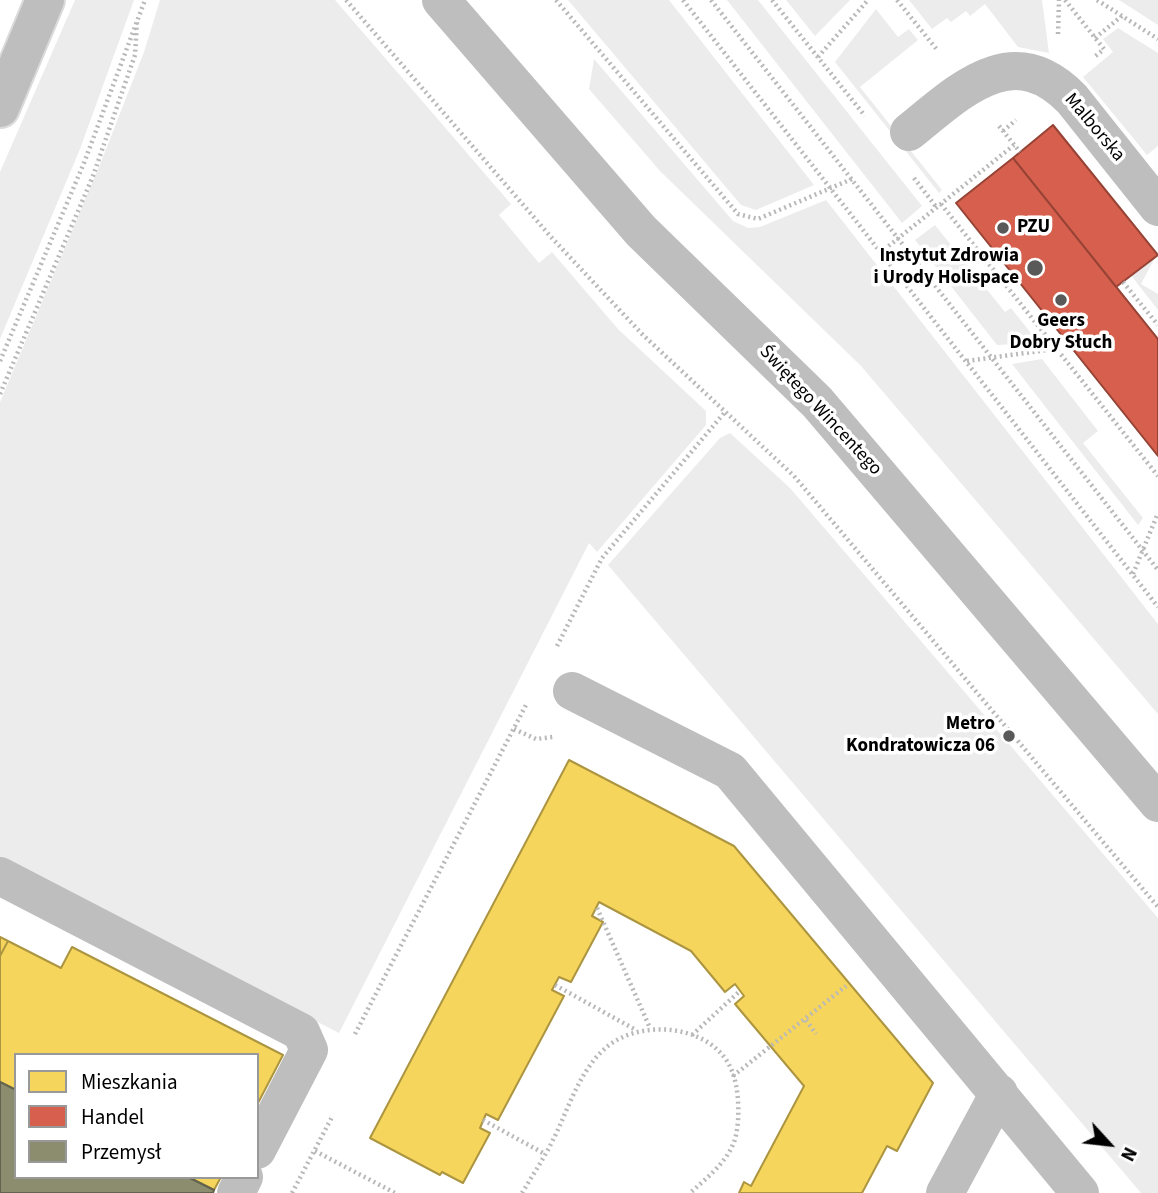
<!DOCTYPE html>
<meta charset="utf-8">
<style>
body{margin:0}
#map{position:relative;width:1158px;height:1193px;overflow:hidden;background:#fff;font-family:"Source Sans 3",sans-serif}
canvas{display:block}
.legend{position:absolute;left:14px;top:1053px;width:245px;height:126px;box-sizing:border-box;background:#fff;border:2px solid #999;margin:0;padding:9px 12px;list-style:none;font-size:21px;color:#000}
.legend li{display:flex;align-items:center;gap:14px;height:35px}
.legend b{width:35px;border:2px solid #999}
.north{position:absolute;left:1074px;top:1109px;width:70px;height:70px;-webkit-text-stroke:5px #fff;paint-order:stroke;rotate:117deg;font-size:19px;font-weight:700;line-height:28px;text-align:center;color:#000}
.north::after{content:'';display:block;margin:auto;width:24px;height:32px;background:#000;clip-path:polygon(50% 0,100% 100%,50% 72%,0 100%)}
</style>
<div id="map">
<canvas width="1158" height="1193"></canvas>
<ul class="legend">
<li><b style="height:19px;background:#f6d55c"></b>Mieszkania</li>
<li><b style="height:19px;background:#d6604d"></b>Handel</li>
<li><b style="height:19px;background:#8c8c6e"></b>Przemysł</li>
</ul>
<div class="north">N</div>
</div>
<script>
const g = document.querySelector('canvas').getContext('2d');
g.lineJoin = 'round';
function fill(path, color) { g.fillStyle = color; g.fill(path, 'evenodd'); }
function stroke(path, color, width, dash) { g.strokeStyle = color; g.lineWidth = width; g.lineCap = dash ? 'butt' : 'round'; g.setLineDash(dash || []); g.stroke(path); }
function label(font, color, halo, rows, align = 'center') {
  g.font = font + ' "Source Sans 3",sans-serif'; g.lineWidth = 7; g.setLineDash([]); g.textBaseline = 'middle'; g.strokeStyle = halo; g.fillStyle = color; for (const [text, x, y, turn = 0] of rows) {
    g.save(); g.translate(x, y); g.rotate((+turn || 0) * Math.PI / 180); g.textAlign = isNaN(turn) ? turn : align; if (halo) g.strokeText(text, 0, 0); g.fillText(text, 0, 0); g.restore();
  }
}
fill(new Path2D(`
 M 75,0 L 134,0 L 80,149 L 0,339 L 0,172 Z
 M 160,0 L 335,0 L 511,204 L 499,215 L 539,263 L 552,252 L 618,329 L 706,411 L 706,425 L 597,552 L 589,543 L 339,1033 L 0,858 L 0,402 L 101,162 L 144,52 Z
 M 568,0 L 669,0 L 814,185 L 756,210 L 741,205 Z
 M 727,0 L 758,0 L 922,206 L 902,223 Z
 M 786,0 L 850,0 L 815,36 Z
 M 909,0 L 1042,0 L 1049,53 L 1018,47 L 985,4 L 970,16 L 966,11 L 951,22 L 947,18 L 932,29 Z
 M 1119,0 L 1158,0 L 1158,25 Z
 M 876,9 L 898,37 L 909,29 L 918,40 L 860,87 L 942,190 L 939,193 L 835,62 Z
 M 1118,28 L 1158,53 L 1158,146 L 1147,155 L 1083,77 L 1113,52 L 1103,39 Z
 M 594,59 L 733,221 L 748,228 L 760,227 L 826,200 L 1158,624 L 1158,714 L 861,366 L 660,171 L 589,89 Z
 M 935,225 L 1005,312 L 1011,308 L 1039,343 L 997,345 L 915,240 Z
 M 1158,252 L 1141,284 L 1158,294 L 1158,310 L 1130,274 Z
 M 1042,359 L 1098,431 L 1083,443 L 1143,518 L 1138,525 L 1012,364 Z
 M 730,433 L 790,488 L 1158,918 L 1158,1193 L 1141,1193 L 608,565 L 720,438 Z`), '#ececec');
const homes = new Path2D(`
 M 569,760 L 734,846 L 933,1083 L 897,1151 L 887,1146 L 862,1193 L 739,1193 L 744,1182 L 751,1186 L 804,1086 L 735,1004 L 744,996 L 735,984 L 725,992 L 691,951 L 599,902 L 592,916 L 603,922 L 571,982 L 559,977 L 552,990 L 564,996 L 498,1120 L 486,1114 L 480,1128 L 490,1133 L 463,1183 L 442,1172 L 440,1175 L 370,1138 Z
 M 0,937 L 8,941 L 0,956 Z
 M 8,941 L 61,968 L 72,947 L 283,1055 L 257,1105 L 257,1055 L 16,1055 L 16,1090 L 0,1082 L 0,956 Z
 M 188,1177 L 221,1177 L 214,1190 Z`);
fill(homes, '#f6d55c');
stroke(homes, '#ac9540', 2);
const shops = new Path2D(`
 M 1053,125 L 1158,255 L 1116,287 L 1013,158 Z
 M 1013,158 L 1158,339 L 1158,456 L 956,203 Z`);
fill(shops, '#d6604d');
stroke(shops, '#964336', 2);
const industry = new Path2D(`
 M 0,1082 L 16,1090 L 16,1177 L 188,1177 L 214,1190 L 213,1193 L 0,1193 Z`);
fill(industry, '#8c8c6e');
stroke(industry, '#62624d', 2);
const major = new Path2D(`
 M 0,108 L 45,0`);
stroke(major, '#dbdbdb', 42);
stroke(new Path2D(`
 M 346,0 L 551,237 L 642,334 L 794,476 L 1158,907
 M 556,0 L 738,214 L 758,219 L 852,179
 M 683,0 L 1158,607
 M 711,0 L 1158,570
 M 772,0 L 865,116
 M 897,0 L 938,51
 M 1065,0 L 1104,49 L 1093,58
 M 1097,0 L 1158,39
 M 1058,34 L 1059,0
 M 1095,38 L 1122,16
 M 818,57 L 868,0
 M 999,126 L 1020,152
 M 1003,131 L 1016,120
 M 914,178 L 937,208
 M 941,204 L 1158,476
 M 880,253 L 1014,145
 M 1123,282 L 1158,325
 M 0,361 L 84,163 L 145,0
 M 967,361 L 1055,349
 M 0,394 L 93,176 L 135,55 L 137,22
 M 1133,574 L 1158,513
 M 557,646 L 602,558 L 725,412
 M 514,729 L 536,739 L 553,737
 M 597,908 L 650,1028
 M 555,985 L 636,1030
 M 806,1020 L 816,1034
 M 355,1034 L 527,703
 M 692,1035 L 740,991
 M 733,1076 L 846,986
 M 483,1120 L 545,1154
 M 315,1151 L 395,1193
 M 292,1193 L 332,1117 L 330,1116
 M 522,1193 C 532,1176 543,1160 552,1142 C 568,1111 579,1069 608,1046 C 643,1018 714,1025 732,1071 C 739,1088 740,1117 736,1135 C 731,1159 708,1177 690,1193`), '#b9b9b9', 4.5, [2, 3.5]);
stroke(new Path2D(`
 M 441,0 L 641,231 L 817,402 L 1158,803
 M 909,132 C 959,92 1012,37 1072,99 L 1158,207
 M 572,691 L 730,771 L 1080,1193
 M 0,876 L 301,1032 L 309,1050 L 257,1150
 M 236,1193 L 244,1177
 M 945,1193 L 999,1093`), '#bebebe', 38);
stroke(major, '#bebebe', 38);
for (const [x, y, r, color] of [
 [1003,228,7,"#595959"],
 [1035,268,9,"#595959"],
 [1061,300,7,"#595959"],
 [1009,736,7,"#595959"]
]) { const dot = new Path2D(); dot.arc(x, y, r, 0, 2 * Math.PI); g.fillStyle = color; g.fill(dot); stroke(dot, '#fff', 2.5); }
label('19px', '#000', '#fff', [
 ["Malborska",1094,128,50],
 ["Świętego Wincentego",820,411,47]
]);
label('bold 19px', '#000', '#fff', [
 ["PZU",1017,228,"left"],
 ["Instytut Zdrowia",1019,257],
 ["i Urody Holispace",1019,279],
 ["Geers",1061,322,"center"],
 ["Dobry Słuch",1061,344,"center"],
 ["Metro",995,725],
 ["Kondratowicza 06",995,747]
], 'right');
</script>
